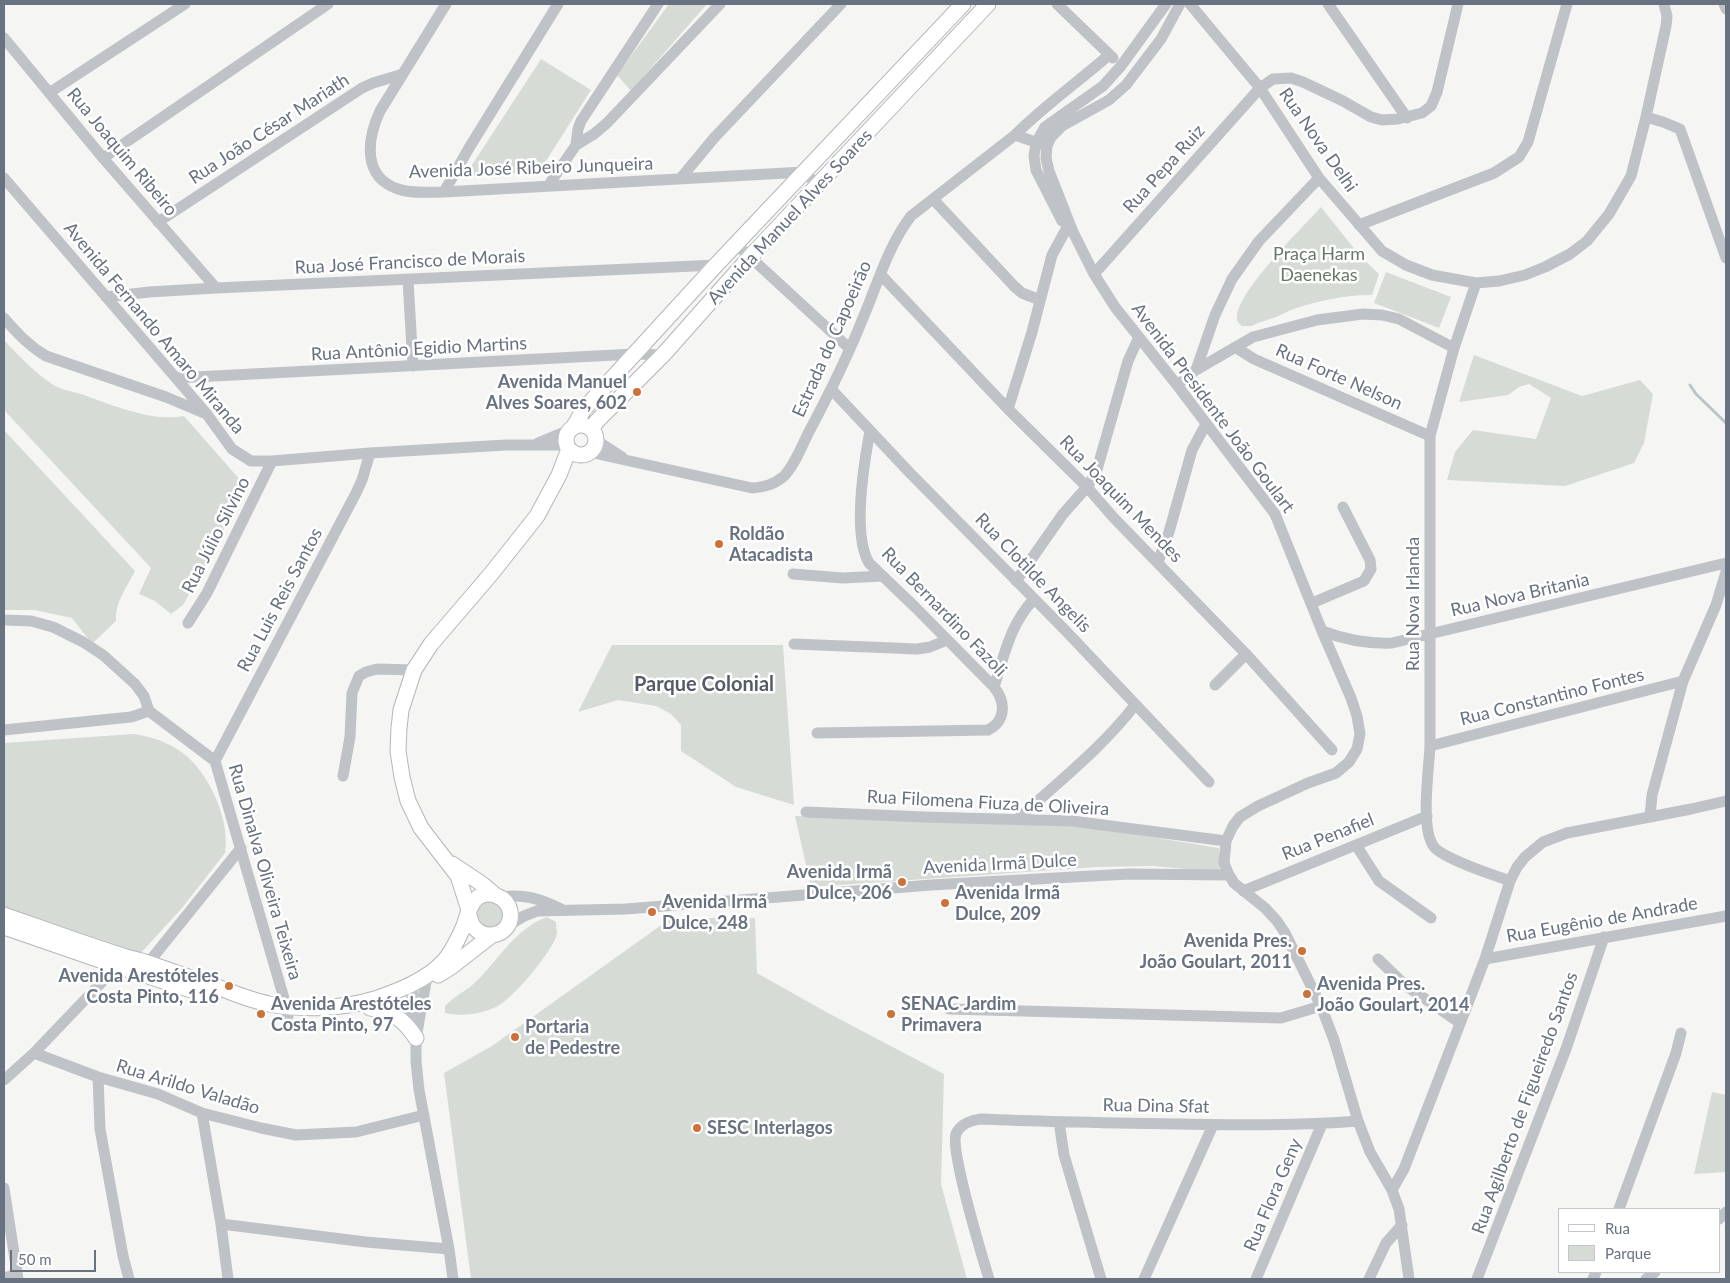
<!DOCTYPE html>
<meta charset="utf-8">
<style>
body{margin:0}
#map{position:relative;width:1730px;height:1283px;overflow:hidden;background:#f5f6f3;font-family:Lato,sans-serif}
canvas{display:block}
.frame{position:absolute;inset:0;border:5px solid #687280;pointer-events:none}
.legend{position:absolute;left:1558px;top:1208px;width:162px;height:65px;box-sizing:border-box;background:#fff;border:1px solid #c3c7cc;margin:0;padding:6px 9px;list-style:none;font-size:15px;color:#687280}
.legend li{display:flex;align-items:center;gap:10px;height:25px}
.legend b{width:25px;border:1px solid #c3c7cc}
.scale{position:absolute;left:10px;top:1250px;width:86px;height:22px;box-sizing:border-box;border:2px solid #687280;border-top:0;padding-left:6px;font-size:15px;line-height:18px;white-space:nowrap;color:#687280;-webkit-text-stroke:4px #fff;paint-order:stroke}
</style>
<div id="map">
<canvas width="1730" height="1283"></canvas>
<div class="frame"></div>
<ul class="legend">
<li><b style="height:6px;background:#fff"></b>Rua</li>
<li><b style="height:14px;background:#d6dcd5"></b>Parque</li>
</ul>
<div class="scale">50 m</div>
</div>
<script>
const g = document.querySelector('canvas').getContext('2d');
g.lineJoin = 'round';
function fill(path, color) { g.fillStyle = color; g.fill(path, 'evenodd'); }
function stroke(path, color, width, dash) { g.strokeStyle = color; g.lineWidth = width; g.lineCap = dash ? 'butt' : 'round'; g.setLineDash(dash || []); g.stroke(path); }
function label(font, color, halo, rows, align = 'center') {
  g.font = font + ' Lato,sans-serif'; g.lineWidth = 5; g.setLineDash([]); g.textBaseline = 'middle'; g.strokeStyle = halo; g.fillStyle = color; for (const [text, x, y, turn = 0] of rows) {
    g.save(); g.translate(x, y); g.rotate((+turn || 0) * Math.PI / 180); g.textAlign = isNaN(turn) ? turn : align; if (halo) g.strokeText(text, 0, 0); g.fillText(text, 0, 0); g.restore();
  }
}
fill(new Path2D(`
 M 669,4 L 707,4 L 631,91 L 617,75 Z
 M 541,59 L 591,90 L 539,172 L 472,176 L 470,171 L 472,165 Z
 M 1321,207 L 1360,256 L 1379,274 L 1372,295 C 1344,295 1317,301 1291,310 C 1284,313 1277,317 1270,319 C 1263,322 1258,322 1252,326 L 1242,326 C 1238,323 1236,320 1237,316 C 1239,290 1302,228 1321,207 Z
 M 1386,272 L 1451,297 L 1439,328 L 1374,303 Z
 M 4,340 C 19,356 34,372 52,384 C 61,390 71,391 81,394 C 112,405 151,422 184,416 L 242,482 L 242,489 L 222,534 L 183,605 L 171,614 L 155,601 L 139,594 L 151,568 L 4,410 Z
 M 1474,355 L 1582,396 L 1640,380 L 1653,394 L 1644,443 L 1634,463 L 1565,486 L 1447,480 L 1455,452 L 1473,430 L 1536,439 L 1551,398 L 1529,384 L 1519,387 L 1508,395 L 1459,402 Z
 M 4,430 L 135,571 C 127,587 115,602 116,621 L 92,644 L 72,618 L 34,610 L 4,610 Z
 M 612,645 L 783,645 L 794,805 L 736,787 L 681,751 L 681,725 L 671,714 L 656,706 L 618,700 L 578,712 Z
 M 133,734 C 148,736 163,740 177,749 C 207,767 231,819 225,853 L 182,908 L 139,955 L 4,907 L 4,743 Z
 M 795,816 L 1091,827 L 1219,848 L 1220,872 L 1152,866 L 1098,867 L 811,887 Z
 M 483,901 L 494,901 L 504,911 L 501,926 L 483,930 L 474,912 Z
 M 547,917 L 556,922 C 556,926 557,931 557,934 C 553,951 513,998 498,1006 C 482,1014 462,1017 445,1013 L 445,1006 C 453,998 461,993 470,987 C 496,965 513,929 547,917 Z
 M 671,918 L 755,918 L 757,973 L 828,1013 L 944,1074 L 941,1184 L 967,1279 L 471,1279 L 444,1073 L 492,1046 Z
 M 1712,1092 L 1726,1095 L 1726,1172 L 1694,1174 Z`), '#d6dcd5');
stroke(new Path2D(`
 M 1690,385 L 1696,394 L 1726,423`), '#bcc3c9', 3);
const major = new Path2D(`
 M566 440a15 15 0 1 1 30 0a15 15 0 1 1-30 0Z
 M 574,426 L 584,409 L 716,265 L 963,4
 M 592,429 L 596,422 L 663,355 L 750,257 L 988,4
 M 452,864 L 482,884 L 495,895
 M 469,910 L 458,876 L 421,828 L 408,801 L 402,777 L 398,751 L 399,728 L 401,710 L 414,670 L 431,644 L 491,574 L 537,516 L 559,475 L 569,449
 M 4,915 C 44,929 85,944 126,957 C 134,959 143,961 151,964 C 175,972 199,981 223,989 C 238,995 254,1001 269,1004 C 303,1010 342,1009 375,999 C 398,991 427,980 444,961 C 452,952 458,939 463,928 C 467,919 469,904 477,898 C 489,889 507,897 510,911 C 515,938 474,946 469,915
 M 4,927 L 117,966 L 213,997
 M 438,975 L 451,967 L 492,935
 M 370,1008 C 393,1013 402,1017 416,1038`);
stroke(major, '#b3b6ba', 17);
stroke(new Path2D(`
 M 446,4 L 380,111 C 367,139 362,177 398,189 C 412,194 430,192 444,192 L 804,172 L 818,185
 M 1057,4 L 1113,58
 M 1180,4 L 1161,39 L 1126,85 L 1109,100 L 1062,126 L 1051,137 L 1047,146 L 1046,158 L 1049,171 L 1073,232 L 1094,274 L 1115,307 L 1177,385 L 1275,514 L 1322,631 L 1351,698 L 1357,716 L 1360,734 L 1357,749 L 1349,762 L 1336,773 L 1308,783 L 1258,806 L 1240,817 L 1233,826 L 1226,841 L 1224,863 L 1229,875 L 1234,883 L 1265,908 L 1277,921 L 1285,933 L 1321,1006 L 1334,1040 L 1358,1121 L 1370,1152 L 1392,1190 L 1399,1209 L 1409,1279
 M 1190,4 L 1260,88 L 1319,178 L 1382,251 L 1406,265 L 1432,275 L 1476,283 L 1499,281 L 1525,275 L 1545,267 L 1570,254 L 1587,241 L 1609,214 L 1631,176 L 1646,117 L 1666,26 L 1667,16 L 1664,4
 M 1328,4 L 1407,118
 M 1724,4 L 1726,9
 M 4,38 L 103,158 L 216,288
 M 49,93 L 185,4
 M 1646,117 L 1663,122 L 1680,129 L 1726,258
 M 1015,135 C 1044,106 1078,82 1109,55
 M 576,145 L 578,129 L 581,121 L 658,4
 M 103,158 L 328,4
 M 4,178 L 206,413 L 232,449 L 251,461 L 272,461 L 370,453 L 506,445 L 567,445
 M 680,179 L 714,138 L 841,4
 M 548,186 L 576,145 L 594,134 L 607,123 L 720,4
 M 444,192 L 469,148 L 558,4
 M 933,199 L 1014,286 L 1022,293 L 1040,300
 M 1062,221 L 1036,170 L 1034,156 L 1036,143 L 1045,127 L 1103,86 L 1121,66 L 1166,4
 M 158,222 L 362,88 L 373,83 L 403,74
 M 1359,225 L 1494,173 L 1519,157 L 1528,142 L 1567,4
 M 736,244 L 850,349
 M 1094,274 L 1260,88 L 1273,79 L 1291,78 L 1303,82 L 1343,101 L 1371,117 L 1382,120 L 1398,119 L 1422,113 L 1431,106 L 1437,92 L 1458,4
 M 881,275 L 1008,409 L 1087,487 L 1113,517 L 1246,654 L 1332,750
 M 408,280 L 413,366
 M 1476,283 L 1454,348 L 1430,436 L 1430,746 C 1429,769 1419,834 1436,849 C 1450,861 1491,874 1510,881
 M 106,297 L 149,292 L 216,288 L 716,265
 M 4,318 C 17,333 29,346 46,356 L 166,397 L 204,413
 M 1235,347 L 1254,359 L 1430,436
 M 1196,370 L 1253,337 L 1317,320 L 1363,314 L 1382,315 L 1399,319 L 1454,348
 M 176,378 L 634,354 L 663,355
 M 1177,385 L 1196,370 L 1215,315 L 1232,279 L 1259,241 L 1319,178
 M 831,389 L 910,473 L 1064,629 L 1209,782
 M 1008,409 L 1032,332 L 1052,255 L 1069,224
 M 596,440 L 622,457
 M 538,443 L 569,430
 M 589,452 L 752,488 C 764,487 773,485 783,477 C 795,466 803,442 811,428 C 830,392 848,356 863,318 C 878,283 888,246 911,216 L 1015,135 L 1047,146
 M 1158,562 L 1169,532 L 1192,450 L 1206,424
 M 793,574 L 843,578 L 883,576
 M 1016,581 L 1063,514 L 1087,487 L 1096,473 L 1128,361 L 1139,337
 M 1312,603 L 1364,581 L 1371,569 L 1370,560 L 1343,507
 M 4,620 L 31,621 L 53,627 L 83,642 L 103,655 L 135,684 L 144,696 L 149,711 L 215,761 L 283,995 L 288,1016
 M 188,623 L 207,593 L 272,461
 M 1322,631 C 1346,640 1367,644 1392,643 L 1726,563
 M 794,644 L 917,649 L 930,647 L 947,640
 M 1215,685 L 1246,654
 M 994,687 C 1005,654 1009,626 1034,599
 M 4,730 L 131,717 L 149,711
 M 817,733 L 988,730 C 1006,721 1006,702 994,687 L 915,607 L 869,563 C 852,534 864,463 870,431
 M 1430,746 L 1683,681
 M 215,761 L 356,493 L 362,480 L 370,453
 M 343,776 L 350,737 L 352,693 L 359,676 L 366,672 L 377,669 L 414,670
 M 806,812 L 924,817 L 1072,821 L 1226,841
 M 1650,817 L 1652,795 L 1683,681 L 1716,605 L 1726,572
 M 1018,819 C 1058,782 1102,748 1135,705
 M 1356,845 L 1379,881 L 1431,918
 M 1243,891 L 1427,816
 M 500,897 C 525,894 538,898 561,909
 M 506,927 L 524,916 L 537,911 L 626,909 L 931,885 L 1091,876 L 1129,874 L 1229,875
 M 1378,959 L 1405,985 L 1460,1023
 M 1485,959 L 1726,916
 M 145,967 L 241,848
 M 426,982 L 416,1038 L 416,1061 L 419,1090 L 449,1249 L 453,1279
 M 413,983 L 411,1016 L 415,1034
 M 949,1009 L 1281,1018 L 1321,1006
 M 34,1053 L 98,1077 L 158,1094 L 202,1113 L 261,1128 L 296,1135 L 356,1132 L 424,1115
 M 98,1077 L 100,1129 L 123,1256 L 129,1279
 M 4,1080 L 34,1053 L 122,961
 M 202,1113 L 221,1224 L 228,1279
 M 1059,1122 L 1064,1155 L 1101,1279
 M 4,1188 L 18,1279
 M 1392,1190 L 1404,1169 L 1485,959 L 1510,881 L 1517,867 L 1525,857 L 1543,842 L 1567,833 L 1691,809 L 1726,801
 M 1619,1209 L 1676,1053 L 1681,1033
 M 1719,1219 L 1726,1212
 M 221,1224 L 366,1242 L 449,1249
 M 4,1278 L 17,1274
 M 989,1279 C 982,1256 950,1150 956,1134 C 960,1124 972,1120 981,1119 C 1047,1122 1113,1123 1179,1124 C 1238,1125 1298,1126 1358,1121
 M 1144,1279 L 1213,1125
 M 1256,1279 L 1322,1124
 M 1369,1279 L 1386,1243 L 1402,1225
 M 1477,1279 L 1566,1049 L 1604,937
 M 1593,1279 L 1596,1272
 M 1646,1279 L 1655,1272`), '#bfc2c6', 11);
stroke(major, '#fff', 15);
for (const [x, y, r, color] of [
 [637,392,5,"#cd713b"],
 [719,544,5,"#cd713b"],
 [902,882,5,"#cd713b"],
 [945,903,5,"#cd713b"],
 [652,912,5,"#cd713b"],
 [1302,951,5,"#cd713b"],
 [229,986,5,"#cd713b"],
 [1307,994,5,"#cd713b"],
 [261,1014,5,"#cd713b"],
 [891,1014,5,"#cd713b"],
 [515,1037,5,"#cd713b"],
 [697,1128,5,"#cd713b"]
]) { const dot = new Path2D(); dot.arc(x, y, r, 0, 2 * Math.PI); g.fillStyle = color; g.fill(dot); stroke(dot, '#fff', 2); }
label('18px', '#687280', '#fff', [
 ["Rua João César Mariath",269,129,-33],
 ["Rua Nova Delhi",1318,140,55],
 ["Rua Joaquim Ribeiro",122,152,50],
 ["Avenida José Ribeiro Junqueira",531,168,-2],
 ["Rua Pepa Ruiz",1164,169,-48],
 ["Avenida Manuel Alves Soares",790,217,-47],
 ["Rua José Francisco de Morais",410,262,-3],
 ["Avenida Fernando Amaro Miranda",154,328,50],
 ["Estrada do Capoeirão",832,339,-66],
 ["Rua Antônio Egidio Martins",419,349,-3],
 ["Rua Forte Nelson",1339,377,24],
 ["Avenida Presidente João Goulart",1213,408,53],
 ["Rua Joaquim Mendes",1121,499,46],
 ["Rua Júlio Silvino",216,535,-63],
 ["Rua Clotilde Angelis",1033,573,46],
 ["Rua Nova Britania",1520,595,-13],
 ["Rua Luis Reis Santos",280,600,-62],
 ["Rua Nova Irlanda",1413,604,-90],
 ["Rua Bernardino Fazoli",944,612,46],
 ["Rua Constantino Fontes",1552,697,-14],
 ["Rua Filomena Fiuza de Oliveira",988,803,3],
 ["Rua Penafiel",1328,837,-22],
 ["Avenida Irmã Dulce",1000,864,-3],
 ["Rua Dinalva Oliveira Teixeira",265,872,74],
 ["Rua Eugênio de Andrade",1602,920,-10],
 ["Rua Arildo Valadão",188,1087,17],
 ["Rua Agilberto de Figueiredo Santos",1525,1103,-70],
 ["Rua Dina Sfat",1156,1106,1],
 ["Rua Flora Geny",1273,1195,-67]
]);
label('18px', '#687866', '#fff', [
 ["Praça Harm",1319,254],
 ["Daenekas",1319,275]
]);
label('bold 18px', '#687280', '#fff', [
 ["Avenida Manuel",627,382,"right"],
 ["Alves Soares, 602",627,403,"right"],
 ["Roldão",729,534],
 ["Atacadista",729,555],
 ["Avenida Irmã",892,872,"right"],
 ["Dulce, 206",892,893,"right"],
 ["Avenida Irmã",955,893],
 ["Dulce, 209",955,914],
 ["Avenida Irmã",662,902],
 ["Dulce, 248",662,923],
 ["Avenida Pres.",1292,941,"right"],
 ["João Goulart, 2011",1292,962,"right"],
 ["Avenida Arestóteles",219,976,"right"],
 ["Costa Pinto, 116",219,997,"right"],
 ["Avenida Pres.",1317,984],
 ["João Goulart, 2014",1317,1005],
 ["Avenida Arestóteles",271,1004],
 ["Costa Pinto, 97",271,1025],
 ["SENAC Jardim",901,1004],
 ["Primavera",901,1025],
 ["Portaria",525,1027],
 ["de Pedestre",525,1048],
 ["SESC Interlagos",707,1128]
], 'left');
label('bold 20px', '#555c66', '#fff', [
 ["Parque Colonial",704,685]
]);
</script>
